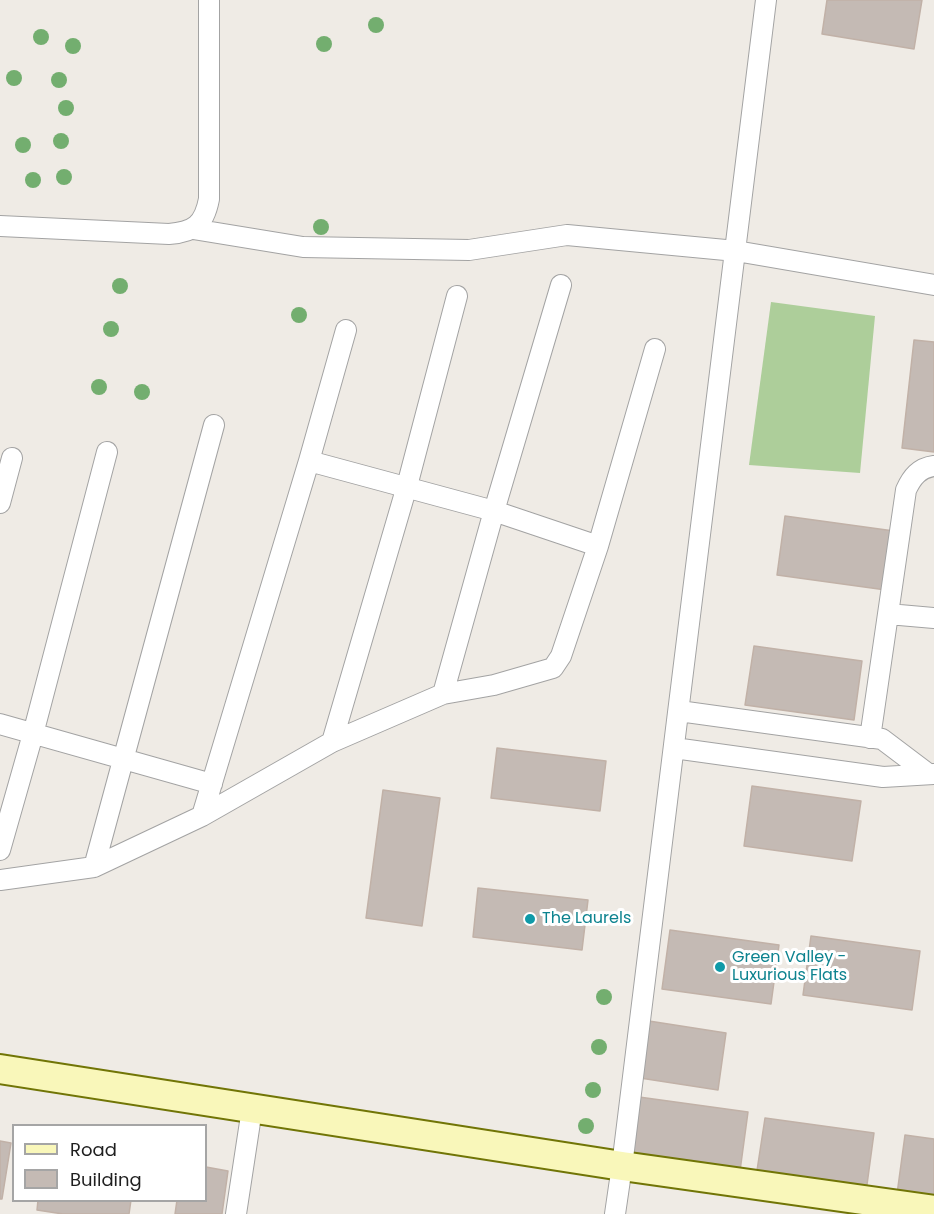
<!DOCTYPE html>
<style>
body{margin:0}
#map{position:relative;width:934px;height:1214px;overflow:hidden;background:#efebe5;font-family:Poppins,sans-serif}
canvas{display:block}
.legend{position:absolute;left:12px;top:1124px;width:195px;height:78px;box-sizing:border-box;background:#fff;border:2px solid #a5a5a5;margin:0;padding:8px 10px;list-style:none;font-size:18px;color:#1f1f1f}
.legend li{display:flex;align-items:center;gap:12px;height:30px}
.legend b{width:30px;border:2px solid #a5a5a5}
</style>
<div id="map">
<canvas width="934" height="1214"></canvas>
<ul class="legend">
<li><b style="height:8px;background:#f9f7ba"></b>Road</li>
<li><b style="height:16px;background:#c4bab4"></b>Building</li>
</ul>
</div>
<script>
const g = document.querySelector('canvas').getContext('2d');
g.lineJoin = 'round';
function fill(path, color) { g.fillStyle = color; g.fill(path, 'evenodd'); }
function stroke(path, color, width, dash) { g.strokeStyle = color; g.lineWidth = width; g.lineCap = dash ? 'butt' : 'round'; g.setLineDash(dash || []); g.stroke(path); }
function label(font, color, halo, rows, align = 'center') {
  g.font = font + ' Poppins,sans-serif'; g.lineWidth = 6; g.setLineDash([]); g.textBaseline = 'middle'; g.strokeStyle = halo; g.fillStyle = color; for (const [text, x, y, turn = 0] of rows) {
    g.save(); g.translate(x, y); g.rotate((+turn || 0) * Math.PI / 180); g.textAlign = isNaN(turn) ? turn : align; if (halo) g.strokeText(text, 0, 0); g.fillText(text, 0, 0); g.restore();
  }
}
fill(new Path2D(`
 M 771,302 L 875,316 L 860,473 L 749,465 Z`), '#adce9a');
const building = new Path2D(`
 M 827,0 L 922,0 L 914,49 L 822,34 Z
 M 914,340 L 934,342 L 934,452 L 902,448 Z
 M 785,516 L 894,531 L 886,590 L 777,575 Z
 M 754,646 L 862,661 L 854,720 L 745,705 Z
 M 497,748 L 606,761 L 600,811 L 491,798 Z
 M 752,786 L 861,801 L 852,861 L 744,846 Z
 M 383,790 L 440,798 L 422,926 L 366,918 Z
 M 478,888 L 588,900 L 582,950 L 473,937 Z
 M 670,930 L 779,945 L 771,1004 L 662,989 Z
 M 811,936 L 920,951 L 912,1010 L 803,995 Z
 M 649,1021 L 726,1033 L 718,1090 L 640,1078 Z
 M 639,1097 L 748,1112 L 740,1171 L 631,1156 Z
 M 765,1118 L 874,1133 L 866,1192 L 756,1177 Z
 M 905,1135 L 934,1139 L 934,1199 L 897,1194 Z
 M 0,1141 L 11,1143 L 2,1199 L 0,1199 Z
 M 206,1167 L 228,1171 L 222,1214 L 175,1214 L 177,1200 L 206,1200 Z
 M 38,1200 L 131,1200 L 129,1214 L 63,1214 L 37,1210 Z`);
fill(building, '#c4bab4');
stroke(building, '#c1b1a7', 1.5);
const street = new Path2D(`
 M 0,226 L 169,234 C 194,232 204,225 209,199 L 209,0
 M 193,229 L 303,247 L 469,250 L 567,235 L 736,251 L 934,285
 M 309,461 L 494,511 L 598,546
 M 0,503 L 12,458
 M 888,614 L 934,618
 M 443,694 L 494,511 L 561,285
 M 679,711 L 882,739 L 927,773
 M 0,724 L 212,784
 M 870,738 L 906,490 C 912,477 919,468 934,466
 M 332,742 L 407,486 L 457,296
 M 674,748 L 883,777 L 934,774
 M 202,816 L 309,461 L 346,330
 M 0,850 L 33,734 L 107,452
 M 94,867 L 214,425
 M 0,880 L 94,867 L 202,816 L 332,742 L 443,694 L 494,685 L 553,668 L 561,656 L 598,546 L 655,349
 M 236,1214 L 252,1109
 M 615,1214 L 622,1166 L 766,0`);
const secondary = new Path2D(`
 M 0,1069 L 622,1166 L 934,1210`);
stroke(street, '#a3a3a3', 22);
stroke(secondary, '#717506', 32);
stroke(street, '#fff', 20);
stroke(secondary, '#f9f7ba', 28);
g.fillStyle = '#73ae6f';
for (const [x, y] of [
 [376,25],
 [41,37],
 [324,44],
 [73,46],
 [14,78],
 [59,80],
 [66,108],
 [61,141],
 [23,145],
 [64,177],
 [33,180],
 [321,227],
 [120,286],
 [299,315],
 [111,329],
 [99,387],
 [142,392],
 [604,997],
 [599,1047],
 [593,1090],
 [586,1126]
]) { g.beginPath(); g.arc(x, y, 8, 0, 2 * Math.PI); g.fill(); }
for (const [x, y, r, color] of [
 [530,919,6,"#0f9aa8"],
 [720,967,6,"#0f9aa8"]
]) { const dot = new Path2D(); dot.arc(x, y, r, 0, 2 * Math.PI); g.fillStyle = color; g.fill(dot); stroke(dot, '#fff', 2); }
label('16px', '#0d838f', '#fff', [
 ["The Laurels",542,919],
 ["Green Valley -",732,958],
 ["Luxurious Flats",732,976]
], 'left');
</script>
